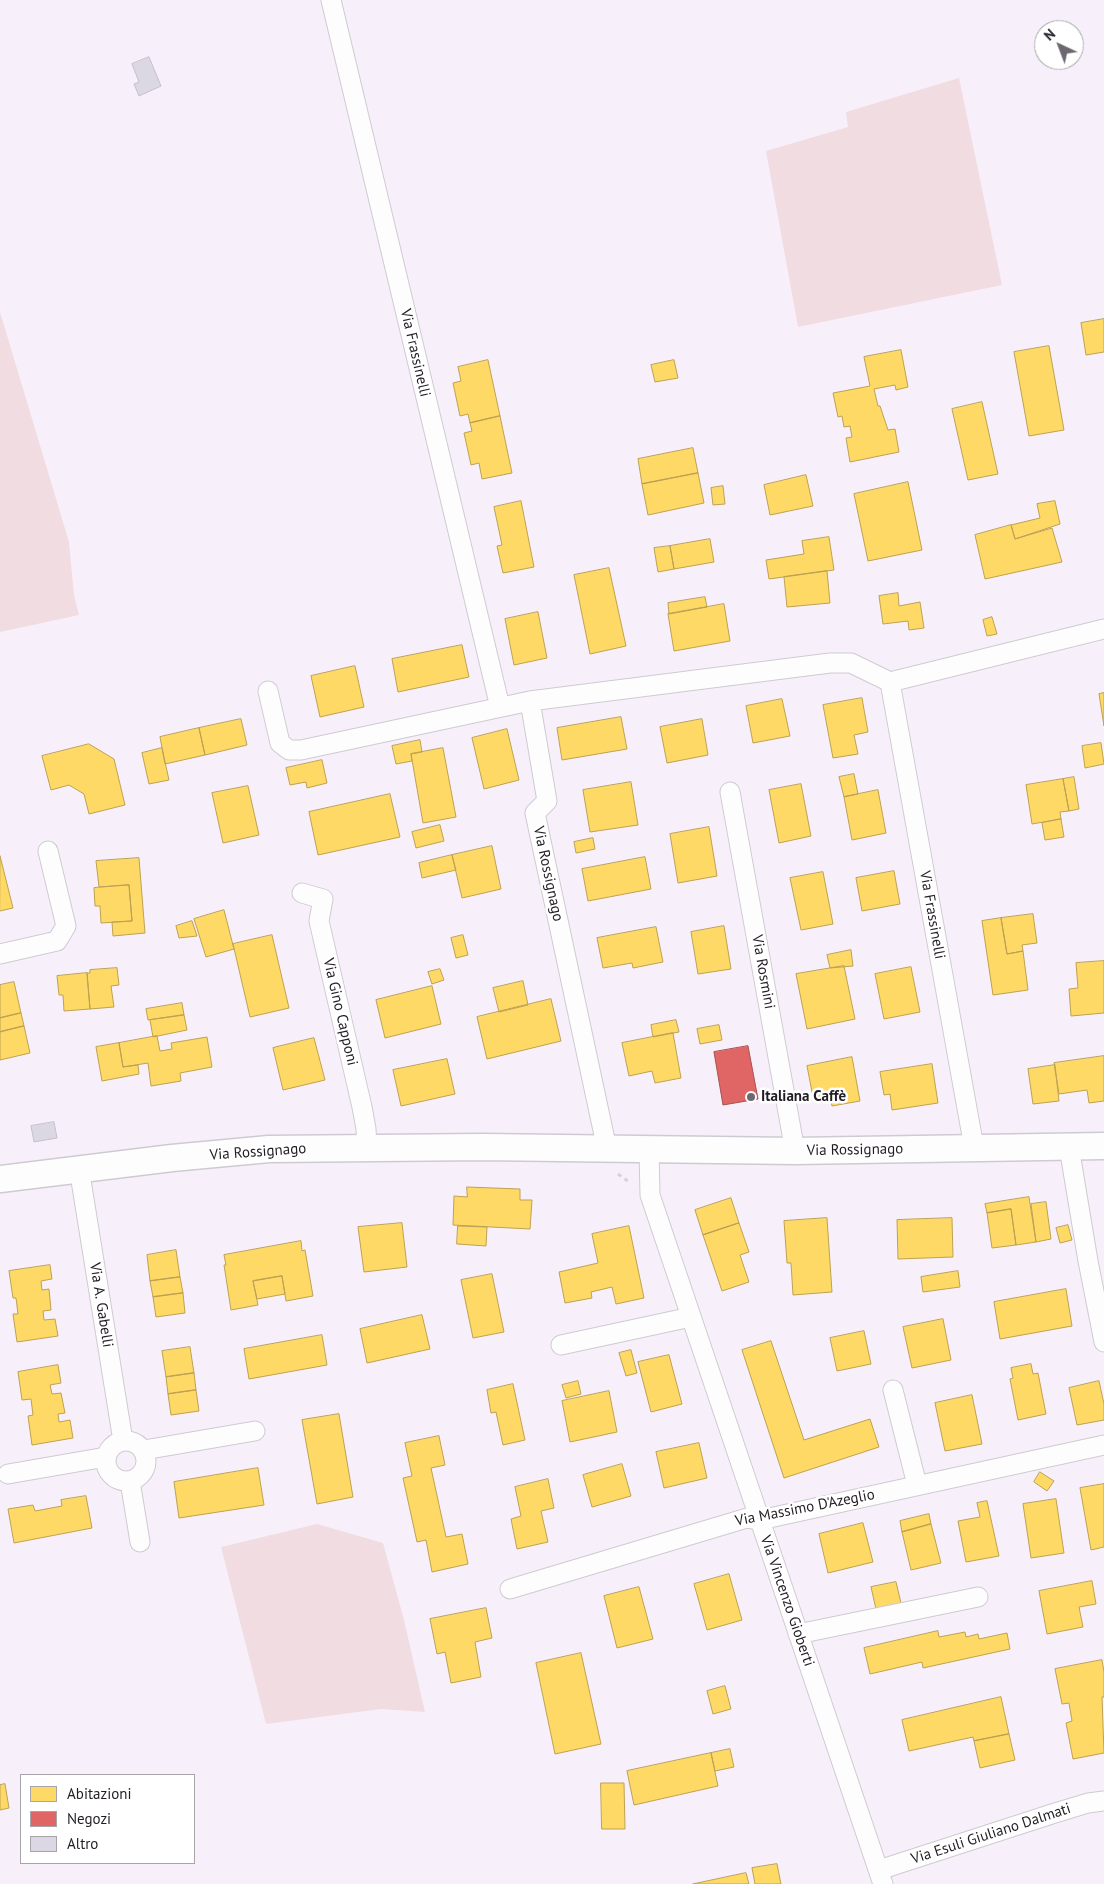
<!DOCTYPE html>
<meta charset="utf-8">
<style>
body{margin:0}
#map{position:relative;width:1104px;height:1884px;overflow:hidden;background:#f7f0fa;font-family:"PT Sans",sans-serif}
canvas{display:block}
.legend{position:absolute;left:20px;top:1774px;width:175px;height:90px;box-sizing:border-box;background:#fff;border:1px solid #a7a5a7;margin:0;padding:6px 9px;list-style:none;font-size:15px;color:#221d24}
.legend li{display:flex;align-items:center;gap:10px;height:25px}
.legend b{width:25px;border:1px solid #a7a5a7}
.north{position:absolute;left:1034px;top:20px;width:50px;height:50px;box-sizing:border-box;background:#fff;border:1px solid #a7a5a7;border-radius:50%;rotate:317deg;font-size:14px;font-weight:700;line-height:20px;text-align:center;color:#221d24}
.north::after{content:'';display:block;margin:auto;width:18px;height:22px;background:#6d676f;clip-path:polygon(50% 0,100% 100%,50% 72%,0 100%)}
</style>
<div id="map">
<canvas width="1104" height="1884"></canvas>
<ul class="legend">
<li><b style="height:14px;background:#ffd966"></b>Abitazioni</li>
<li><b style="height:14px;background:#e06666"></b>Negozi</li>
<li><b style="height:14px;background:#dbd7e3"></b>Altro</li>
</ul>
<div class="north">N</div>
</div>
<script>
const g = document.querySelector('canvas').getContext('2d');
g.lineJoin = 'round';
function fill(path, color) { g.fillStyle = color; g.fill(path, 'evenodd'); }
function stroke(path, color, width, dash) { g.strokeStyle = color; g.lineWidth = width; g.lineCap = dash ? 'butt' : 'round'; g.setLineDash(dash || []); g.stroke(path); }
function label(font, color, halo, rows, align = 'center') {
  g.font = font + ' "PT Sans",sans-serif'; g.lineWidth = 5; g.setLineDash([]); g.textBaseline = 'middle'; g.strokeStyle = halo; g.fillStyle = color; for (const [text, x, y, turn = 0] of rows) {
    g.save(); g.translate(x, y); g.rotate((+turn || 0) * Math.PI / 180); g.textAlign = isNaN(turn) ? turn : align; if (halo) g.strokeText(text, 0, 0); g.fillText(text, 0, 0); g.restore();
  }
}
fill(new Path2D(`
 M 959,78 L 1002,285 L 798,327 L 766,151 L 848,127 L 846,112 Z
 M 0,312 L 69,542 L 74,595 L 79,615 L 0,632 Z
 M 317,1524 L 383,1543 L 404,1620 L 425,1712 L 381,1709 L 266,1724 L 221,1547 Z`), '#f1dce1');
const homes = new Path2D(`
 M 1104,319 L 1104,352 L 1086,355 L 1081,323 Z
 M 1049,346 L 1064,430 L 1029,436 L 1014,352 Z
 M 901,350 L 908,387 L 896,390 L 895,385 L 874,389 L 878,406 L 880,406 L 888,430 L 895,429 L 899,452 L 850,462 L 846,438 L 852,437 L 850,426 L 844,427 L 842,416 L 838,417 L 833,393 L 870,386 L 864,357 Z
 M 488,360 L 500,416 L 470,423 L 468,414 L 460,416 L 453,383 L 461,381 L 458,367 Z
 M 674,360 L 678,378 L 655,382 L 651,365 Z
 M 982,402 L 998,474 L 968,480 L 952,409 Z
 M 500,416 L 512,473 L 482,479 L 479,463 L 471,465 L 464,433 L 472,431 L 470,423 Z
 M 693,448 L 698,473 L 642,484 L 638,459 Z
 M 698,473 L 704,503 L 648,515 L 642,484 Z
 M 806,475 L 813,506 L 770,515 L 764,485 Z
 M 908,482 L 922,550 L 868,561 L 854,494 Z
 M 723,486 L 725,504 L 713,505 L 711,488 Z
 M 521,501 L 534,567 L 503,573 L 497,546 L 502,545 L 494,507 Z
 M 1055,501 L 1060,524 L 1015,539 L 1011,525 L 1040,518 L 1037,504 Z
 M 1011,525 L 1015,539 L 1052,528 L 1062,562 L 985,579 L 975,535 Z
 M 829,537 L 834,570 L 769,579 L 766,560 L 804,554 L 802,541 Z
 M 710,539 L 714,562 L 674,569 L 670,546 Z
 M 670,546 L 674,569 L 658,572 L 654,548 Z
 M 609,568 L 626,646 L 590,654 L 574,575 Z
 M 827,571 L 830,603 L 787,607 L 784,577 Z
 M 898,593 L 899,606 L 920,602 L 924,628 L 909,630 L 908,621 L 883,624 L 879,596 Z
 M 705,597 L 707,607 L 669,614 L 668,603 Z
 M 724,604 L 730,641 L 674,651 L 668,614 Z
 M 538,612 L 547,658 L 514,665 L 505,619 Z
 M 992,617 L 997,634 L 987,636 L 983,620 Z
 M 462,645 L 469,677 L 398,692 L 392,659 Z
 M 355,666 L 364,707 L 320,717 L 311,676 Z
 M 1104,693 L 1104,726 L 1099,694 Z
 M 862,698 L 868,732 L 854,735 L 858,754 L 833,758 L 823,705 Z
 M 782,699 L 790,736 L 753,743 L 746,706 Z
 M 621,717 L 627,749 L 562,760 L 557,728 Z
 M 241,719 L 247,745 L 205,755 L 199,728 Z
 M 702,719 L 708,755 L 667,763 L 660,727 Z
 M 199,728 L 205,755 L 165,764 L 160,737 Z
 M 507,729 L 519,780 L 484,789 L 472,738 Z
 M 420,740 L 422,752 L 411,754 L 412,761 L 396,764 L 392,746 Z
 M 1101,743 L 1104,764 L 1085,768 L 1082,746 Z
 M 89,744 L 114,759 L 125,805 L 89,814 L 84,794 L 69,785 L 51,790 L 42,756 Z
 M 162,748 L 169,780 L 149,784 L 142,753 Z
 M 443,748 L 456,817 L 423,823 L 411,754 Z
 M 322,760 L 327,783 L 307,788 L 306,782 L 290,785 L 286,768 Z
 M 854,774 L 858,794 L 844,797 L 839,777 Z
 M 1074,777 L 1079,809 L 1069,811 L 1063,779 Z
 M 1063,779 L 1069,811 L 1060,812 L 1061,819 L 1032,824 L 1026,785 Z
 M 631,782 L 638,825 L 590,832 L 583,790 Z
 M 801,784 L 811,836 L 779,843 L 769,790 Z
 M 248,786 L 259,835 L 223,843 L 212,793 Z
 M 878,790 L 886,833 L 852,840 L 844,797 Z
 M 390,794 L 400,837 L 318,855 L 309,812 Z
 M 1061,819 L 1064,837 L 1045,840 L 1042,823 Z
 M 440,825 L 444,841 L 416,848 L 412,832 Z
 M 709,827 L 717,876 L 678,883 L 670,834 Z
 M 593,838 L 595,849 L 576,853 L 574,842 Z
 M 492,846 L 501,889 L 462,898 L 452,855 Z
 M 452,855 L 456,870 L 422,878 L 419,863 Z
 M 0,856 L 13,908 L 0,911 Z
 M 645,857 L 651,889 L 588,901 L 582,869 Z
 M 139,858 L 145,933 L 113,936 L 112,922 L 132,921 L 129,885 L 99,887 L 96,861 Z
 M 894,871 L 900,904 L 862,911 L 856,878 Z
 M 823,872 L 833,924 L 801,930 L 790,878 Z
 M 129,885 L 132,921 L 101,923 L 100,906 L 95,906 L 94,888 Z
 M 224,910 L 234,949 L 206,957 L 194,919 Z
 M 1033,914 L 1037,943 L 1022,945 L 1023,951 L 1007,954 L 1001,918 Z
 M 1001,918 L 1007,954 L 1023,951 L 1028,990 L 993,995 L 982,921 Z
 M 192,921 L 197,936 L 179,938 L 176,926 Z
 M 724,926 L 731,969 L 698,974 L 691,932 Z
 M 656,927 L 663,962 L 633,968 L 632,963 L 603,968 L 597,938 Z
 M 272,935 L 289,1008 L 250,1017 L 233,944 Z
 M 463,935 L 468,955 L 456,958 L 451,938 Z
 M 851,950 L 853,966 L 830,968 L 827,955 Z
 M 1104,961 L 1104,1013 L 1071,1016 L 1069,989 L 1078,988 L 1076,963 Z
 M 844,966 L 855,1019 L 807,1029 L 796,974 Z
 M 911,967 L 920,1012 L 884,1019 L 875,974 Z
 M 117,968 L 119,985 L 111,986 L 114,1007 L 90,1009 L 87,973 L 90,973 L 90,970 Z
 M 440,969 L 444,980 L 432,984 L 428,972 Z
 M 87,973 L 90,1009 L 64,1011 L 63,995 L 59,995 L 57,976 Z
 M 523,981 L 528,1005 L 499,1012 L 493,988 Z
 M 14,982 L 21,1013 L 0,1018 L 0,985 Z
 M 432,986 L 441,1024 L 385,1038 L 376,1000 Z
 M 551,999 L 561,1041 L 487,1059 L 477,1017 Z
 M 182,1003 L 184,1015 L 148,1020 L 146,1009 Z
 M 21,1013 L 24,1026 L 0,1032 L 0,1018 Z
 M 184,1015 L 187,1030 L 153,1037 L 150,1020 Z
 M 676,1020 L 679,1032 L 653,1037 L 651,1025 Z
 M 719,1025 L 722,1040 L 700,1044 L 697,1029 Z
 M 24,1026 L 30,1053 L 0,1060 L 0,1032 Z
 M 673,1033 L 681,1078 L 655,1083 L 652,1071 L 629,1076 L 622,1043 Z
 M 157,1036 L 160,1051 L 172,1049 L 171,1043 L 207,1037 L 212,1067 L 180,1073 L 181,1081 L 151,1086 L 148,1063 L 123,1067 L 119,1043 Z
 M 314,1038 L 325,1080 L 283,1090 L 273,1048 Z
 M 119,1043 L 123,1067 L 138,1065 L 139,1074 L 102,1081 L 96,1047 Z
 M 1104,1056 L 1104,1101 L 1089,1103 L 1087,1090 L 1059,1094 L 1054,1063 Z
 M 852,1057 L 860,1101 L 832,1106 L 830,1095 L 813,1097 L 807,1066 Z
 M 447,1059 L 455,1094 L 401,1106 L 393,1070 Z
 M 932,1064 L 938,1103 L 892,1110 L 890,1094 L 884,1095 L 880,1072 Z
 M 1055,1065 L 1059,1101 L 1033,1104 L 1028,1069 Z
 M 467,1187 L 520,1189 L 520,1200 L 532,1200 L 530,1229 L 453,1225 L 454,1196 L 467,1197 Z
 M 1029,1197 L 1036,1242 L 1016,1245 L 1011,1209 L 987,1213 L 985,1204 Z
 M 731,1198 L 739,1223 L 703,1235 L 695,1210 Z
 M 1046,1202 L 1051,1239 L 1036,1242 L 1031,1204 Z
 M 1011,1209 L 1016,1245 L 992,1248 L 987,1213 Z
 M 827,1218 L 832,1292 L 793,1295 L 791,1263 L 787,1263 L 784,1221 Z
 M 952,1218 L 953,1257 L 898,1259 L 897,1220 Z
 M 402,1223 L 407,1267 L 364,1272 L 358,1227 Z
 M 739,1223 L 749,1252 L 740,1255 L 749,1282 L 722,1291 L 703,1235 Z
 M 1068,1225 L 1072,1240 L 1060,1243 L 1056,1228 Z
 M 458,1226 L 487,1227 L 486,1246 L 457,1244 Z
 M 629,1226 L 644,1298 L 616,1304 L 612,1287 L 591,1292 L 592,1298 L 565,1303 L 559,1272 L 598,1263 L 592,1234 Z
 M 301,1241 L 302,1251 L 305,1250 L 313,1296 L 286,1301 L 282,1276 L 253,1281 L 258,1305 L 231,1310 L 224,1265 L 226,1265 L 224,1255 Z
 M 176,1250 L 180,1277 L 150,1281 L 147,1255 Z
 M 50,1265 L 52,1279 L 41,1281 L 42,1290 L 49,1289 L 51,1310 L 43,1311 L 44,1320 L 55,1319 L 58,1336 L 17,1342 L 13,1314 L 18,1314 L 16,1298 L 13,1298 L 9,1271 Z
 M 958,1271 L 960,1287 L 923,1292 L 921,1277 Z
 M 492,1274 L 504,1332 L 473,1338 L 461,1280 Z
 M 282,1276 L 285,1294 L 257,1299 L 253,1281 Z
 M 180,1277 L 183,1293 L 153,1297 L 150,1281 Z
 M 1066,1289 L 1072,1326 L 1000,1339 L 994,1302 Z
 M 183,1293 L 185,1313 L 156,1317 L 153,1297 Z
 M 422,1315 L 430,1349 L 367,1363 L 360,1329 Z
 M 943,1319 L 951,1360 L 912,1368 L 903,1327 Z
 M 864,1331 L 871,1364 L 837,1371 L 830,1338 Z
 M 322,1335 L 327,1365 L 249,1379 L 244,1349 Z
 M 771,1341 L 804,1440 L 870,1419 L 879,1447 L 784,1478 L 742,1350 Z
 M 190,1347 L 194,1373 L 166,1377 L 162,1351 Z
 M 631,1350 L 637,1373 L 626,1376 L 619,1353 Z
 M 669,1355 L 682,1404 L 651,1412 L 638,1362 Z
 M 1031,1364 L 1033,1374 L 1038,1373 L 1046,1414 L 1018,1420 L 1010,1379 L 1013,1378 L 1011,1368 Z
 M 58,1365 L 61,1383 L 50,1385 L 52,1394 L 61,1393 L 65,1413 L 58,1414 L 59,1422 L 70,1420 L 73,1438 L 32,1445 L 28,1416 L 33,1415 L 31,1399 L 22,1400 L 18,1372 Z
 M 194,1373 L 196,1390 L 168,1394 L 166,1377 Z
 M 578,1381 L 581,1394 L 566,1398 L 562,1385 Z
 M 1099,1381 L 1104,1404 L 1104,1420 L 1077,1425 L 1069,1388 Z
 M 513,1384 L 525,1440 L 503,1445 L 496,1412 L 491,1413 L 487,1390 Z
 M 196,1390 L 199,1411 L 171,1415 L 168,1394 Z
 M 609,1391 L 617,1432 L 570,1442 L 562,1401 Z
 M 972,1395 L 982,1444 L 945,1451 L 935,1403 Z
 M 339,1414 L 353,1497 L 317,1504 L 302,1420 Z
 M 439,1436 L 445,1465 L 431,1468 L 446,1537 L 462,1534 L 468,1564 L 432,1572 L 426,1540 L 417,1542 L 403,1478 L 412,1476 L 405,1443 Z
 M 699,1443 L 707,1478 L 664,1488 L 656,1452 Z
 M 622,1464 L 631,1496 L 592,1507 L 583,1475 Z
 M 258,1468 L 264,1505 L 179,1518 L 174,1482 Z
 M 1040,1472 L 1054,1481 L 1047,1491 L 1034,1482 Z
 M 548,1479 L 554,1508 L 541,1511 L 548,1542 L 517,1549 L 511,1519 L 521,1516 L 515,1487 Z
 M 1104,1484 L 1104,1547 L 1091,1550 L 1080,1488 Z
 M 86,1496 L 92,1528 L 14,1543 L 8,1509 L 33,1505 L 35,1511 L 62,1506 L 61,1500 Z
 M 1056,1499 L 1064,1553 L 1031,1558 L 1023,1504 Z
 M 987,1501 L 999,1556 L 966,1562 L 958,1521 L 980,1517 L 977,1503 Z
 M 929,1514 L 931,1524 L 902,1532 L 900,1521 Z
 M 863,1523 L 873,1562 L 828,1573 L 819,1534 Z
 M 931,1524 L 941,1563 L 911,1570 L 902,1532 Z
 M 729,1574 L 742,1620 L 707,1630 L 694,1584 Z
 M 1092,1581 L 1096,1604 L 1079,1607 L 1083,1627 L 1047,1634 L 1039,1591 Z
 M 896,1582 L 901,1603 L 876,1609 L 871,1587 Z
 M 639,1587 L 653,1639 L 617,1648 L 604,1596 Z
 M 486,1608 L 492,1638 L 475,1642 L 481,1677 L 451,1683 L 445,1652 L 437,1654 L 430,1619 Z
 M 938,1631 L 939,1637 L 965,1632 L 966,1637 L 978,1634 L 979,1639 L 1007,1633 L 1010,1649 L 923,1668 L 922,1662 L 870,1674 L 864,1648 Z
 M 581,1653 L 601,1744 L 555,1754 L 536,1663 Z
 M 1102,1660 L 1104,1672 L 1104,1697 L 1102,1697 L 1104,1753 L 1073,1759 L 1066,1723 L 1072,1721 L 1069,1703 L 1062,1704 L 1055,1669 Z
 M 725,1686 L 731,1709 L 713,1714 L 707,1691 Z
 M 1001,1697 L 1009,1734 L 974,1741 L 973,1737 L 909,1751 L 902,1720 Z
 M 1009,1734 L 1015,1760 L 980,1768 L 974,1741 Z
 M 730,1749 L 734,1767 L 715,1771 L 711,1753 Z
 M 711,1753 L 718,1786 L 634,1805 L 627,1771 Z
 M 601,1783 L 624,1783 L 625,1829 L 602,1829 Z
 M 5,1784 L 9,1808 L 0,1810 L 0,1785 Z
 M 777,1864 L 781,1884 L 755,1884 L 752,1868 Z
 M 746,1873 L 749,1884 L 693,1884 Z`);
fill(homes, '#ffd966');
stroke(homes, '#bda152', 1);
const shops = new Path2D(`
 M 748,1046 L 758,1099 L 723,1105 L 714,1052 Z`);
fill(shops, '#e06666');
stroke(shops, '#a75052', 1);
const building = new Path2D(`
 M 149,57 L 161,86 L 139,96 L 134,84 L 139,82 L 132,64 Z
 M 54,1122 L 57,1138 L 34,1142 L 31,1126 Z`);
fill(building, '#dbd7e3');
stroke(building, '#c4c1ca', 1);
const street = new Path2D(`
 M 331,0 L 500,707
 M 268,691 L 280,743 L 289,750 L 301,750 L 530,701 L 547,801 L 535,813 L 607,1149
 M 530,701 L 830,663 L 851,663 L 890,682
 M 730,792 L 795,1151
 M 302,893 L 323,899 L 319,921 L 362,1107 L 366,1129 L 367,1147
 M 0,954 L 57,941 L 66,926 L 48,851
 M 974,1147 L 890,682 L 1104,629
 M 1069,1147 L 1088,1261 L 1104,1342
 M 649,1150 L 650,1195 L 883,1884
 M 79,1168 L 123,1441
 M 561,1345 L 691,1317
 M 893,1390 L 917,1485
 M106 1461a20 20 0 1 1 40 0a20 20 0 1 1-40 0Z
 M 144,1450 L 255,1431
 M 8,1474 L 106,1457
 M 130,1481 L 140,1542
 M 510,1589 L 747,1518 L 760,1520 L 1104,1445
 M 798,1634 L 978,1597
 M 879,1870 L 1055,1813 L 1088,1803 L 1104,1801`);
const secondary = new Path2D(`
 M 0,1179 L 172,1158 L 269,1149 L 483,1147 L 795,1151 L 1104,1146`);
stroke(street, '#cfcad1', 21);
stroke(secondary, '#cfcad1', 29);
stroke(new Path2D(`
 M 618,1174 L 629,1182`), '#d6d3d7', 3, [4, 4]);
stroke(street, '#fefdfe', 19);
stroke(secondary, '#fefdfe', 26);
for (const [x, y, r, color] of [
 [751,1097,5,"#6d676f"]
]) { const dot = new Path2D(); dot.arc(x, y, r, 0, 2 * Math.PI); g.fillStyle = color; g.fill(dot); stroke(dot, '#fff', 2); }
label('15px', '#221d24', '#fff', [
 ["Via Frassinelli",415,353,77],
 ["Via Rossignago",548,874,78],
 ["Via Frassinelli",932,915,80],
 ["Via Rosmini",763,972,80],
 ["Via Gino Capponi",340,1012,77],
 ["Via Rossignago",855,1150,-1],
 ["Via Rossignago",258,1152,-4],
 ["Via A. Gabelli",101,1305,81],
 ["Via Massimo D'Azeglio",805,1508,-11],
 ["Via Vincenzo Gioberti",787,1601,71],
 ["Via Esuli Giuliano Dalmati",991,1834,-18]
]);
label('bold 15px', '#221d24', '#fff', [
 ["Italiana Caffè",761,1097]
], 'left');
</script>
